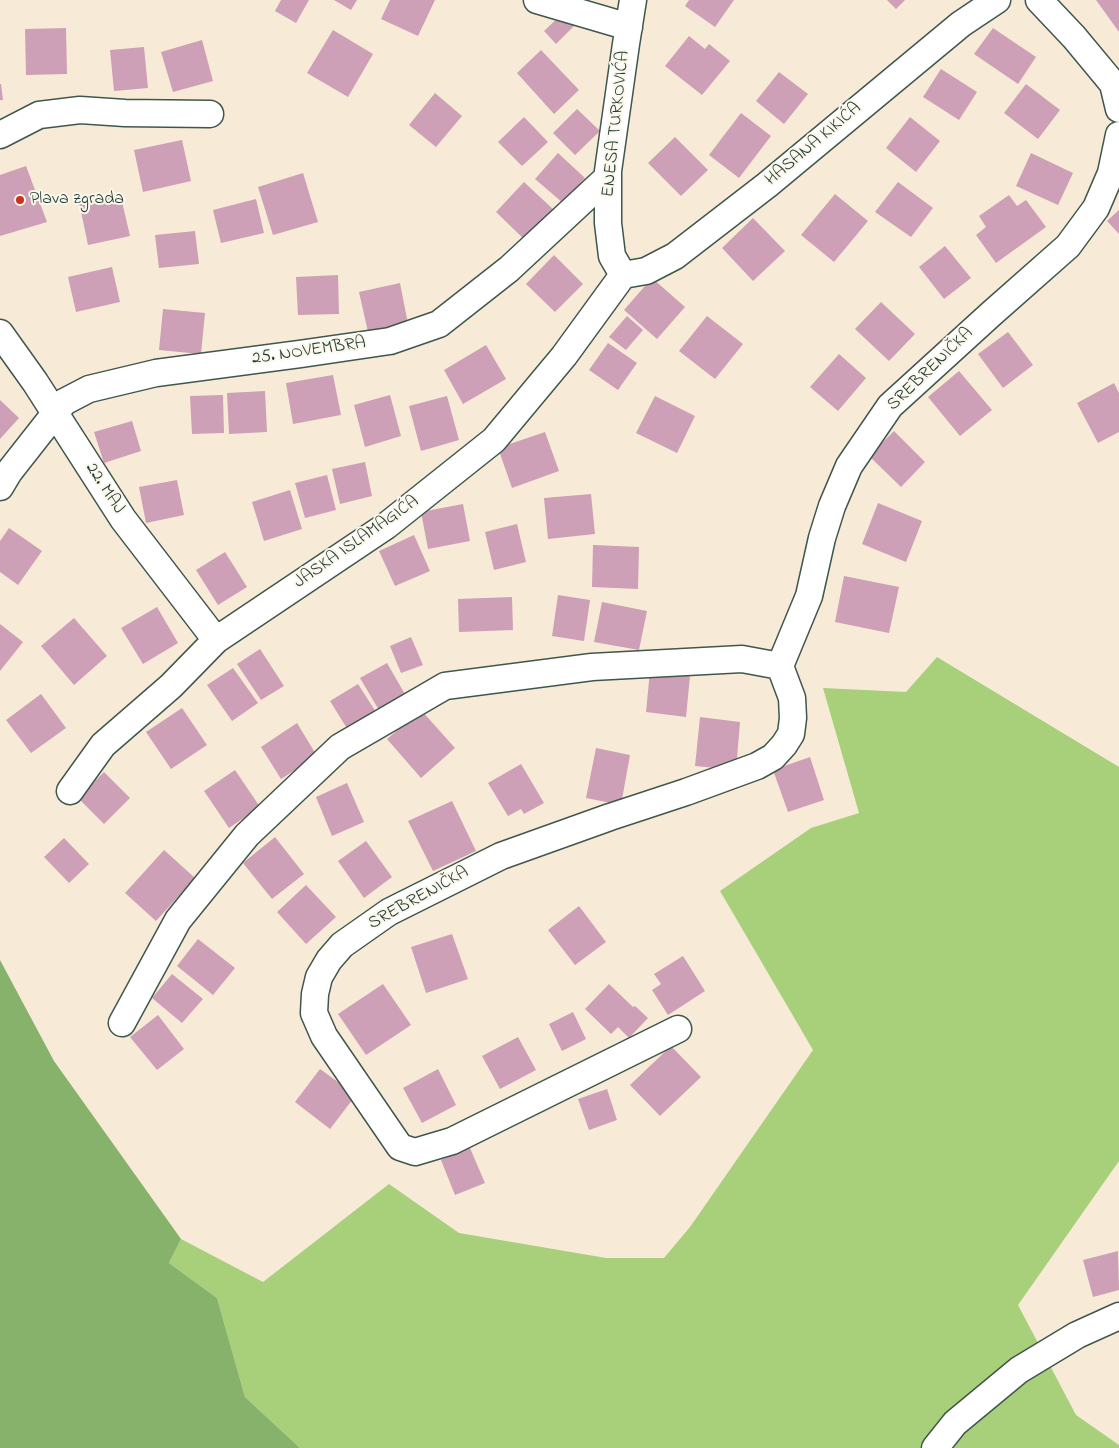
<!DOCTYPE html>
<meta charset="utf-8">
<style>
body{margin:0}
canvas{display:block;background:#f7ead6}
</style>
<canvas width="1119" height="1448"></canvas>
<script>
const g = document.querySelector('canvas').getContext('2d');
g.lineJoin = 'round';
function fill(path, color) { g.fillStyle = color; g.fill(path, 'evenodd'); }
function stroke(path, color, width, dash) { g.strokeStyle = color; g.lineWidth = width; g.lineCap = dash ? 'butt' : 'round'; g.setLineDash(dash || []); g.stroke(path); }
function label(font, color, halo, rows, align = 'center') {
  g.font = font + ' "Indie Flower",sans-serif'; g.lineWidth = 4; g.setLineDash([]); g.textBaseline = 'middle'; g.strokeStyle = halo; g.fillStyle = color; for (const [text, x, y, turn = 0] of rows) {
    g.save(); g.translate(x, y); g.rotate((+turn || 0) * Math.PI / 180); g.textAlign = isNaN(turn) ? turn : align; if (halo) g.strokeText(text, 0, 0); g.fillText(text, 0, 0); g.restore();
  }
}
fill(new Path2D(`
 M 937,657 L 1119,767 L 1119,1161 L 1018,1305 L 1076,1415 L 1119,1445 L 1119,1448 L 300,1448 L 245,1397 L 217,1298 L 169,1263 L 181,1239 L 263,1282 L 389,1184 L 459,1233 L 606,1258 L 664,1258 L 690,1227 L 813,1050 L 720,891 L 811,828 L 859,813 L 823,688 L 906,692 Z`), '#a8d07b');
fill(new Path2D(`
 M 0,960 L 54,1061 L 181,1239 L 169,1263 L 217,1298 L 245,1397 L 300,1448 L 0,1448 Z`), '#86b26b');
fill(new Path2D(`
 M 281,0 L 309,0 L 296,23 L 275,11 Z
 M 334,0 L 357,0 L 351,10 Z
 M 390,0 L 435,0 L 418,36 L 381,19 Z
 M 689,0 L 734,0 L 715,27 L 685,6 Z
 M 887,0 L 905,0 L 896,9 Z
 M 1096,0 L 1119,0 L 1119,32 Z
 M 565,11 L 577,23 L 556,44 L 544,31 Z
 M 66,28 L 67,74 L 26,75 L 25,29 Z
 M 993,28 L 1036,57 L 1018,84 L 974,54 Z
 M 333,30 L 373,54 L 348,97 L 307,73 Z
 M 689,36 L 705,49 L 709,44 L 730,61 L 702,95 L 665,66 Z
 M 202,40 L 213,81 L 173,92 L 161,52 Z
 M 144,47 L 148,88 L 114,91 L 110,50 Z
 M 541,50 L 579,90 L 554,114 L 517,73 Z
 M 941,69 L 977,92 L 959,120 L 923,97 Z
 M 779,72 L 808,94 L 784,124 L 756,101 Z
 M 0,84 L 1,84 L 3,100 L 0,100 Z
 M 1026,84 L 1060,110 L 1038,139 L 1004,113 Z
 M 435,93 L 462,116 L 436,147 L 409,125 Z
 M 577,109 L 600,131 L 575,155 L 553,133 Z
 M 741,113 L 771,136 L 739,178 L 709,155 Z
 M 524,117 L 548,142 L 522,166 L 498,142 Z
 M 910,117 L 940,141 L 916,172 L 886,148 Z
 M 675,137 L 708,170 L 681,196 L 648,163 Z
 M 182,140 L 191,181 L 143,192 L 134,150 Z
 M 558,153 L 585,178 L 563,203 L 535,179 Z
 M 1031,153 L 1073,173 L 1058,205 L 1016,186 Z
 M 26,166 L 47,222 L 0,236 L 0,175 Z
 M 303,173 L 318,222 L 273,235 L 258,187 Z
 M 524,182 L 555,211 L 527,242 L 496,212 Z
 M 898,182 L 933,208 L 911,237 L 875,212 Z
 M 120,193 L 130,236 L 88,245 L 79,202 Z
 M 835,194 L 868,221 L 834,262 L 801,235 Z
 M 1009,195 L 1017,206 L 1026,200 L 1046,227 L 996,263 L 976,235 L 986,227 L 979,216 Z
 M 256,199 L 264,233 L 221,243 L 213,210 Z
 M 1119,210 L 1119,234 L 1107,221 Z
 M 753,218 L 785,251 L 753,281 L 722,248 Z
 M 195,231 L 199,264 L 159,268 L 155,235 Z
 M 945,246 L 971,278 L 944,299 L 919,267 Z
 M 554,255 L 583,284 L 555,312 L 526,284 Z
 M 112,267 L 120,302 L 76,312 L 68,277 Z
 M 338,275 L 339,314 L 298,315 L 296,277 Z
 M 652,278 L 685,307 L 657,339 L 624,310 Z
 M 400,283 L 408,324 L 368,332 L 359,292 Z
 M 881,302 L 915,334 L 889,361 L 855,329 Z
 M 163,309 L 205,313 L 201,354 L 159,350 Z
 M 627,316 L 643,330 L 626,350 L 609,337 Z
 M 707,316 L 743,344 L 715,379 L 679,351 Z
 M 1008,332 L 1033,365 L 1003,388 L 978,354 Z
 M 608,343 L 637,363 L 618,390 L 589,370 Z
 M 486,345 L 506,379 L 463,404 L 444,370 Z
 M 839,354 L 866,378 L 838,411 L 810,387 Z
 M 959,371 L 992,410 L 960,436 L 928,397 Z
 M 333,375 L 341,415 L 293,424 L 286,383 Z
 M 1114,383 L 1119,393 L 1119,432 L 1098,443 L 1077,403 Z
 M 265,391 L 267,432 L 229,434 L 227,393 Z
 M 223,395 L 224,433 L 192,434 L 190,396 Z
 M 390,395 L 401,436 L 365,447 L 354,405 Z
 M 447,396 L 459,440 L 421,451 L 409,406 Z
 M 655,396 L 695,416 L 677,453 L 636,433 Z
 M 0,400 L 19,418 L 0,439 Z
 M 132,421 L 141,451 L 104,463 L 94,432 Z
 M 894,431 L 925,462 L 901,487 L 869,456 Z
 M 545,432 L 559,471 L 512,488 L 498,448 Z
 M 365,462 L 372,496 L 340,504 L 332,469 Z
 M 327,475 L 336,510 L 305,518 L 295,483 Z
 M 177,480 L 184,515 L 146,523 L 139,487 Z
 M 290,490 L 302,529 L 264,541 L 252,502 Z
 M 591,494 L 595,534 L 548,539 L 544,498 Z
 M 878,503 L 922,521 L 906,562 L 862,544 Z
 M 463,504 L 470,541 L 428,549 L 421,512 Z
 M 517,524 L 526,562 L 494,570 L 485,532 Z
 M 9,528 L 42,551 L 18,585 L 0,572 L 0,541 Z
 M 414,535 L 430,571 L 395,586 L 379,551 Z
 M 593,545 L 639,547 L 638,589 L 592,587 Z
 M 225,552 L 247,587 L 218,605 L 196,570 Z
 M 844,576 L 899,587 L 889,633 L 835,622 Z
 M 558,595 L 590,600 L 584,641 L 552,636 Z
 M 512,597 L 513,630 L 459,632 L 458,599 Z
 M 602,602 L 647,611 L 639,650 L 594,642 Z
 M 157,607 L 178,643 L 143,664 L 121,628 Z
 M 74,618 L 107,656 L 74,685 L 41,646 Z
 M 0,624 L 23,642 L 0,671 Z
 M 411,637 L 423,665 L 401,673 L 390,646 Z
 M 260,649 L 284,686 L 261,700 L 237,664 Z
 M 387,663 L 406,696 L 380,712 L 360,678 Z
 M 233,668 L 258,703 L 232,721 L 207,685 Z
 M 650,671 L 690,676 L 686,717 L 646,712 Z
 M 358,684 L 376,712 L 348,730 L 330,701 Z
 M 41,694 L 66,728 L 31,753 L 6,720 Z
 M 182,708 L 207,745 L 171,769 L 146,732 Z
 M 421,710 L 455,748 L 421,778 L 387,739 Z
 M 700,717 L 740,722 L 736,770 L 695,766 Z
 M 297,723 L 317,756 L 281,779 L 261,747 Z
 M 596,748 L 630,755 L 621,805 L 586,798 Z
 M 810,757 L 824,800 L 788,812 L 773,770 Z
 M 521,764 L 544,803 L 524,814 L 521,809 L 508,816 L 488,783 Z
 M 235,770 L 260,807 L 229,828 L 204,791 Z
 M 104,772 L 130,798 L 104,824 L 78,798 Z
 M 347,783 L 364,822 L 332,836 L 316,797 Z
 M 452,801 L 476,851 L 433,871 L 408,821 Z
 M 275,837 L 304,874 L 272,899 L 243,863 Z
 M 64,838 L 89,864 L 69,883 L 44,857 Z
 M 366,841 L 392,877 L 364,898 L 338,861 Z
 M 164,850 L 195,878 L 156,921 L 125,893 Z
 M 306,885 L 336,917 L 306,944 L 277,912 Z
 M 579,906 L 606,942 L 575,965 L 548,930 Z
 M 452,934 L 468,979 L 426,993 L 411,947 Z
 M 198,939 L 235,968 L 213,995 L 177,966 Z
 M 683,956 L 705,991 L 668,1015 L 652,990 L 661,984 L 654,974 Z
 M 172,974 L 203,999 L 182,1023 L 152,998 Z
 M 383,984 L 411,1025 L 366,1055 L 338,1014 Z
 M 609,984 L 633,1007 L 635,1006 L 648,1018 L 629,1038 L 618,1027 L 611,1034 L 585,1009 Z
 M 573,1012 L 586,1039 L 562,1051 L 549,1024 Z
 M 158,1015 L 184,1049 L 157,1070 L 130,1037 Z
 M 518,1037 L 536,1070 L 500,1089 L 482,1056 Z
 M 671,1046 L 701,1077 L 660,1116 L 630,1085 Z
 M 320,1069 L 356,1095 L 330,1129 L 295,1102 Z
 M 438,1069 L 456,1105 L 422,1123 L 403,1088 Z
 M 607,1089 L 617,1120 L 589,1130 L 578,1099 Z
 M 470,1148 L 485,1183 L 455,1195 L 441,1160 Z
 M 1118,1251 L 1119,1290 L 1093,1297 L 1083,1260 Z`), '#cda0b7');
const minor = new Path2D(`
 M 537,0 L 629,27
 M 1039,0 L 1074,37 L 1113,84 L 1119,109
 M 0,135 L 39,115 L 80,110 L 125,113 L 210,114
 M 623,275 L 646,271 L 675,256 L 767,185 L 961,24 L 997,0
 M 623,275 L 612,256 L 608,223 L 608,171 L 626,44 L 633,0
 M 0,333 L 35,382 L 123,519 L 216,640
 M 0,487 L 9,472 L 64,402 L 89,389 L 156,373 L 300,354 L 390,341 L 439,324 L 509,269 L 608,177
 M 780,666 L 809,596 L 822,538 L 832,506 L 849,466 L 890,406 L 991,314 L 1068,246 L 1096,208 L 1111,173 L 1119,135
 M 70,791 L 103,745 L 171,686 L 216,640 L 386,526 L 494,440 L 564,356 L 623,275
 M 122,1023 L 178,920 L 247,835 L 340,747 L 445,686 L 592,667 L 742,659 L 780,666 L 792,698 L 793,718 L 791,734 L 784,745 L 773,757 L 757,766 L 686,792 L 610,817 L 501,856 L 389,912 L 342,945 L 329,960 L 319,977 L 315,994 L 314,1013 L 324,1036 L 400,1147 L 415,1152 L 452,1141 L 678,1029
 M 935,1448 L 955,1423 L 1019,1370 L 1077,1335 L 1119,1316`);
stroke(minor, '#3f574c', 29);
stroke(minor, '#fff', 26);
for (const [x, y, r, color] of [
 [20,200,5,"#c8321e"]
]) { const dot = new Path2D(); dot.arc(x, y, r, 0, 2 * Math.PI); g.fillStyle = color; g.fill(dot); stroke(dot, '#fbf7ec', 2); }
label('18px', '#1f3d34', '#fbf7ec', [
 ["ENESA TURKOVIĆA",617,124,-84],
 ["HASANA KIKIĆA",814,145,-40],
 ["25. NOVEMBRA",309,352,-8],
 ["SREBRENIČKA",931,370,-44],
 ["22. MAJ",104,489,57],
 ["JASKA ISLAMAGIĆA",357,543,-35],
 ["SREBRENIČKA",419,899,-29]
]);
label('18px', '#1f3d34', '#fbf7ec', [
 ["Plava zgrada",30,200]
], 'left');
</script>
